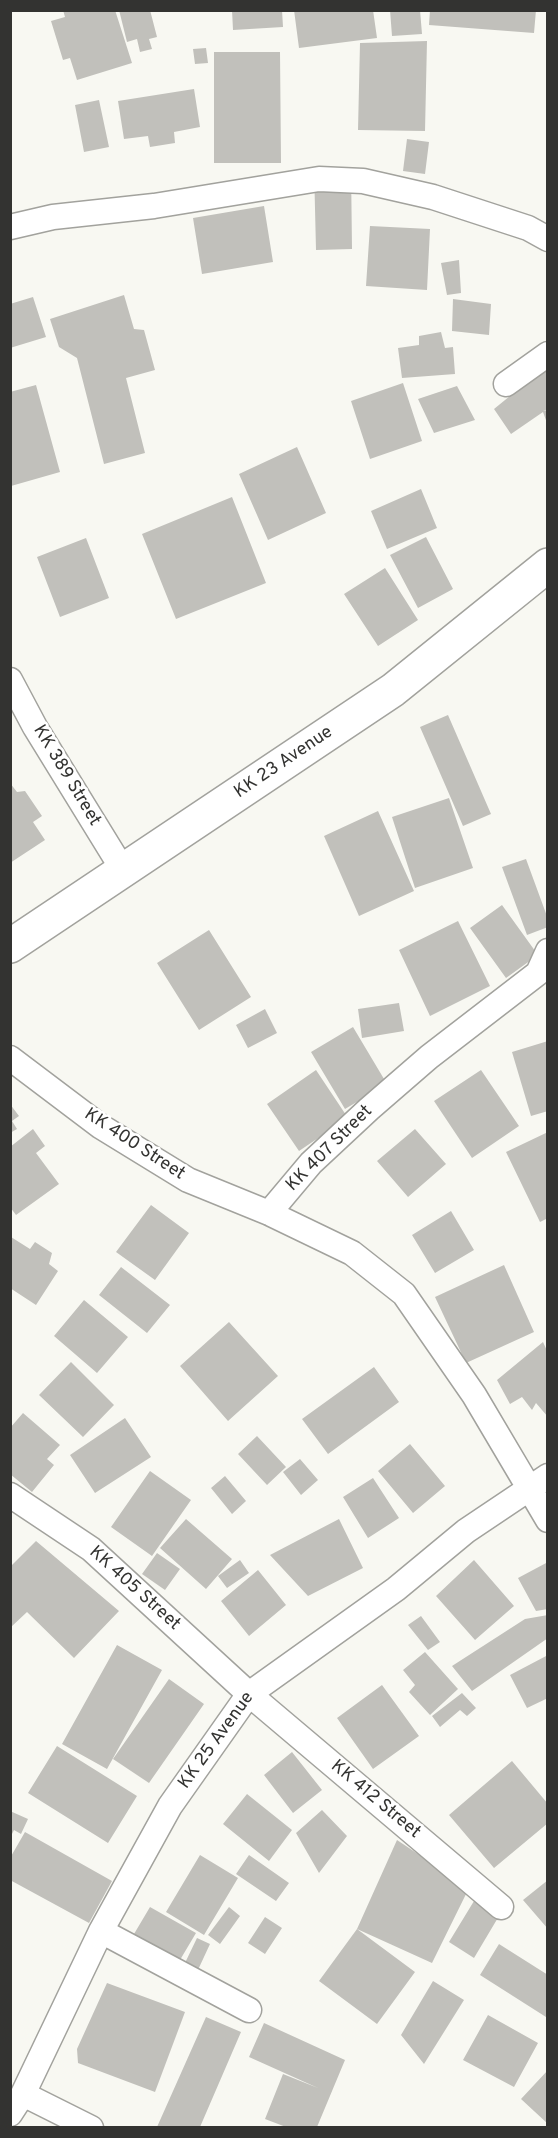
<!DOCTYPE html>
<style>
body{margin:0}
#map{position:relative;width:558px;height:2138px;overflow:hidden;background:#f8f8f2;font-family:Overpass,sans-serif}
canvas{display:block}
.frame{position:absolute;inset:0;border:12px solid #333331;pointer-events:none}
</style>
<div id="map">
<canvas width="558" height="2138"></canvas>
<div class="frame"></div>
</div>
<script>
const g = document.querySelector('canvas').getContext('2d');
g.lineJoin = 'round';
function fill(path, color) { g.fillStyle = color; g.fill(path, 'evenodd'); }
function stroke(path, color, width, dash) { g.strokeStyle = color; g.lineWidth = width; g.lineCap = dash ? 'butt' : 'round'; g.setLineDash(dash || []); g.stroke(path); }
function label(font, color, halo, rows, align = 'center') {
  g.font = font + ' Overpass,sans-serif'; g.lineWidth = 5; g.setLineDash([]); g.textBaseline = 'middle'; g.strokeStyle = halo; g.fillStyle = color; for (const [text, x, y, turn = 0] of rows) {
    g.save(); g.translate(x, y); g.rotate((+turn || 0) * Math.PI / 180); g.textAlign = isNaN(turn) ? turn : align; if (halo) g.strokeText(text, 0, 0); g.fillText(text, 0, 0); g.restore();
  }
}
fill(new Path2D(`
 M 63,10 L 115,10 L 132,63 L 77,80 L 70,58 L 63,60 L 51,21 L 65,17 Z
 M 119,10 L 150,10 L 157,37 L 149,39 L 152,49 L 140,52 L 137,39 L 127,42 Z
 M 232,10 L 282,10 L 283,27 L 233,30 Z
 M 294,10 L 373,10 L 377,38 L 299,48 Z
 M 390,10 L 420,10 L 422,34 L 392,36 Z
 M 430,10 L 536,10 L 534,33 L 429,25 Z
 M 427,41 L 425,131 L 358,130 L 360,43 Z
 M 206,48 L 208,63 L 195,64 L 193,49 Z
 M 214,52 L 280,52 L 281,163 L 214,163 Z
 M 194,89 L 200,127 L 174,132 L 175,143 L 150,147 L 148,136 L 124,139 L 118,101 Z
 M 99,100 L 109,147 L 84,152 L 75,105 Z
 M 407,139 L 429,142 L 425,174 L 403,171 Z
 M 314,167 L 351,167 L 352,249 L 316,250 Z
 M 264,206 L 273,262 L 202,274 L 193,218 Z
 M 370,226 L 430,229 L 427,290 L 366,286 Z
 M 459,260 L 461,293 L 447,295 L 441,263 Z
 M 124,295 L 134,329 L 144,330 L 155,370 L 126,378 L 145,453 L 104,464 L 77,358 L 59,347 L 50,319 Z
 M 33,297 L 46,337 L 10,348 L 10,304 Z
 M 453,299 L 491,304 L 489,335 L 452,331 Z
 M 441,332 L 445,348 L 453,347 L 455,374 L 402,378 L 398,348 L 419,345 L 419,336 Z
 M 548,365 L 548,409 L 543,411 L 548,410 L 547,423 L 543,412 L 511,434 L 494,409 Z
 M 403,383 L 422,441 L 370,459 L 351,401 Z
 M 36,385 L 60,472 L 11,486 L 10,392 Z
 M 457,386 L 475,420 L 434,433 L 418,399 Z
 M 297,447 L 326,513 L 268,540 L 239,474 Z
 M 421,489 L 437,528 L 387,549 L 371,511 Z
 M 232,497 L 266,583 L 176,619 L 142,534 Z
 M 426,537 L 453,589 L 418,608 L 390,555 Z
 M 86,538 L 109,598 L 60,617 L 37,557 Z
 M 385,568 L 418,620 L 378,646 L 344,594 Z
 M 448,715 L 491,814 L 463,826 L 420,727 Z
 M 10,783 L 17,792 L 25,791 L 42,816 L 33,822 L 45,840 L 10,863 Z
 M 449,798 L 473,868 L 415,888 L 392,817 Z
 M 378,811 L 414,891 L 359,916 L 324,836 Z
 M 526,859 L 548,919 L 548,927 L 527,935 L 502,867 Z
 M 502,905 L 538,955 L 506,978 L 470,928 Z
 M 458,921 L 490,986 L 430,1016 L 399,950 Z
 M 209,930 L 251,997 L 199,1030 L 157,963 Z
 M 399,1003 L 404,1031 L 362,1038 L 358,1009 Z
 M 265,1009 L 277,1033 L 248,1048 L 236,1025 Z
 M 353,1027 L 387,1084 L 345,1109 L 311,1052 Z
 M 548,1041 L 548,1111 L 531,1116 L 512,1052 Z
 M 316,1070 L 348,1118 L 299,1151 L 267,1104 Z
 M 481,1070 L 519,1126 L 472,1158 L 434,1101 Z
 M 10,1104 L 19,1116 L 12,1121 L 17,1129 L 10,1133 Z
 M 33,1129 L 45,1146 L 36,1153 L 59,1184 L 16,1215 L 10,1207 L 10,1147 Z
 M 415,1129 L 446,1164 L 408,1197 L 377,1161 Z
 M 548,1132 L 548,1218 L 540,1222 L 506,1152 Z
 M 151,1205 L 189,1233 L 155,1280 L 116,1252 Z
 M 451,1211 L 474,1250 L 435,1273 L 412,1235 Z
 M 11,1237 L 30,1249 L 35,1242 L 52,1253 L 49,1264 L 58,1271 L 36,1305 L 10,1288 Z
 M 504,1265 L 534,1332 L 466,1363 L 435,1297 Z
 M 121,1267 L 170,1305 L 147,1333 L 99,1295 Z
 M 84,1300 L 128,1337 L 97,1373 L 54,1336 Z
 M 229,1322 L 278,1376 L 228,1421 L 180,1366 Z
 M 543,1342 L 548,1353 L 548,1417 L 536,1403 L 532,1410 L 522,1397 L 510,1404 L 497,1380 Z
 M 71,1362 L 114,1405 L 83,1437 L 39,1395 Z
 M 374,1367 L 399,1402 L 328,1454 L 302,1419 Z
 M 23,1413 L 60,1445 L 47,1459 L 54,1465 L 32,1492 L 10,1474 L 10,1428 Z
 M 125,1418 L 151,1457 L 95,1493 L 70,1455 Z
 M 257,1436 L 286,1467 L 267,1485 L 238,1454 Z
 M 410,1444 L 445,1486 L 413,1513 L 378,1471 Z
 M 300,1459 L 318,1480 L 301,1495 L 283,1472 Z
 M 150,1471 L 191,1500 L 152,1556 L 111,1527 Z
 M 225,1476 L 246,1501 L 232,1514 L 211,1488 Z
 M 373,1478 L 399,1518 L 368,1538 L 343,1497 Z
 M 186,1519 L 232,1559 L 206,1589 L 160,1548 Z
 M 339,1519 L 363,1568 L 308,1596 L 270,1555 Z
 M 36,1541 L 119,1611 L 74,1658 L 27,1612 L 10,1628 L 10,1567 Z
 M 157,1553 L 180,1569 L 165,1590 L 142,1574 Z
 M 240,1560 L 249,1573 L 227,1588 L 218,1576 Z
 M 474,1560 L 514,1606 L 475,1640 L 436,1596 Z
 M 548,1562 L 548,1609 L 536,1611 L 518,1578 Z
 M 258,1570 L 286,1605 L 249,1636 L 221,1601 Z
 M 548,1615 L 548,1638 L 472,1691 L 452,1666 L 525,1619 Z
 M 421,1616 L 440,1642 L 428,1650 L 408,1625 Z
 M 117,1645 L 162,1670 L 107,1769 L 62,1744 Z
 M 425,1652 L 458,1689 L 430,1715 L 409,1692 L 415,1685 L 403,1670 Z
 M 548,1655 L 548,1698 L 527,1708 L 510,1675 Z
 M 169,1679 L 204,1704 L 149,1783 L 113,1759 Z
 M 382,1685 L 419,1736 L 373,1769 L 337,1718 Z
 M 462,1693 L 476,1708 L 467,1716 L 460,1710 L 440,1727 L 432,1716 Z
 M 57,1746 L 137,1796 L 108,1843 L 28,1793 Z
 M 292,1752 L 322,1790 L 293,1813 L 264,1775 Z
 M 512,1761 L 548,1804 L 548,1823 L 494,1868 L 449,1815 Z
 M 247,1794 L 292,1830 L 269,1861 L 223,1824 Z
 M 322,1810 L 347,1836 L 319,1873 L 296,1833 Z
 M 10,1811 L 28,1819 L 21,1834 L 14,1830 L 10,1838 Z
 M 25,1832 L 112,1881 L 89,1923 L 10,1880 L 10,1858 Z
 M 397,1840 L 469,1888 L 432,1963 L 357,1929 Z
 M 200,1855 L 238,1878 L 204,1935 L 166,1912 Z
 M 249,1855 L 289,1883 L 276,1901 L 236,1874 Z
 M 548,1880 L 548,1929 L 523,1900 Z
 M 474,1901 L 499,1916 L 474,1958 L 449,1942 Z
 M 150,1907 L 196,1933 L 180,1960 L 134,1934 Z
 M 229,1907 L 240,1916 L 220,1944 L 208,1935 Z
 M 265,1917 L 282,1928 L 265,1954 L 248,1943 Z
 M 357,1929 L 415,1972 L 377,2024 L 319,1981 Z
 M 197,1938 L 210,1944 L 197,1972 L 184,1965 Z
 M 499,1944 L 548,1975 L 546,2017 L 480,1975 Z
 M 433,1981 L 464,2000 L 424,2064 L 401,2035 Z
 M 107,1983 L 185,2012 L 155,2092 L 78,2063 L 77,2049 Z
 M 488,2015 L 538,2043 L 514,2087 L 463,2060 Z
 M 206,2017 L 241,2032 L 200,2127 L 157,2127 Z
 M 264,2023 L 345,2060 L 317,2127 L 286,2127 L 265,2119 L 283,2074 L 318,2088 L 249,2057 Z
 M 548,2070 L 548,2124 L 521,2099 Z`), '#c1c0bb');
const street = new Path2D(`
 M 10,227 L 53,217 L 154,206 L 319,179 L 363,181 L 433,197 L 528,228 L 548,239
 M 506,384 L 548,354
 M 10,680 L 35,727 L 123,870
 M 10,1058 L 100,1126 L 188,1180 L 269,1213 L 352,1253 L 404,1294 L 474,1395 L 548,1520
 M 269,1213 L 311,1163 L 369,1109 L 429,1057 L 538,973 L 548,951
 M 10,1495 L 91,1549 L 249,1694 L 501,1907
 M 101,1931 L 249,2010
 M 23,2094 L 91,2128
 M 10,2114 L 23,2094 L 101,1931 L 170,1806 L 249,1694 L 396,1589 L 466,1531 L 548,1476`);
const secondary = new Path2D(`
 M 10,946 L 393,690 L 548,565`);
stroke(street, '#a2a29d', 27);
stroke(secondary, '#a2a29d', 36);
stroke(street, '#fff', 24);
stroke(secondary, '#fff', 33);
label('18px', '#333331', '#fff', [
 ["KK 23 Avenue",284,763,-34],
 ["KK 389 Street",66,776,59],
 ["KK 400 Street",134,1145,33],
 ["KK 407 Street",330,1149,-45],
 ["KK 405 Street",134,1589,42],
 ["KK 25 Avenue",217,1741,-54],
 ["KK 412 Street",375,1800,40]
]);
</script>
